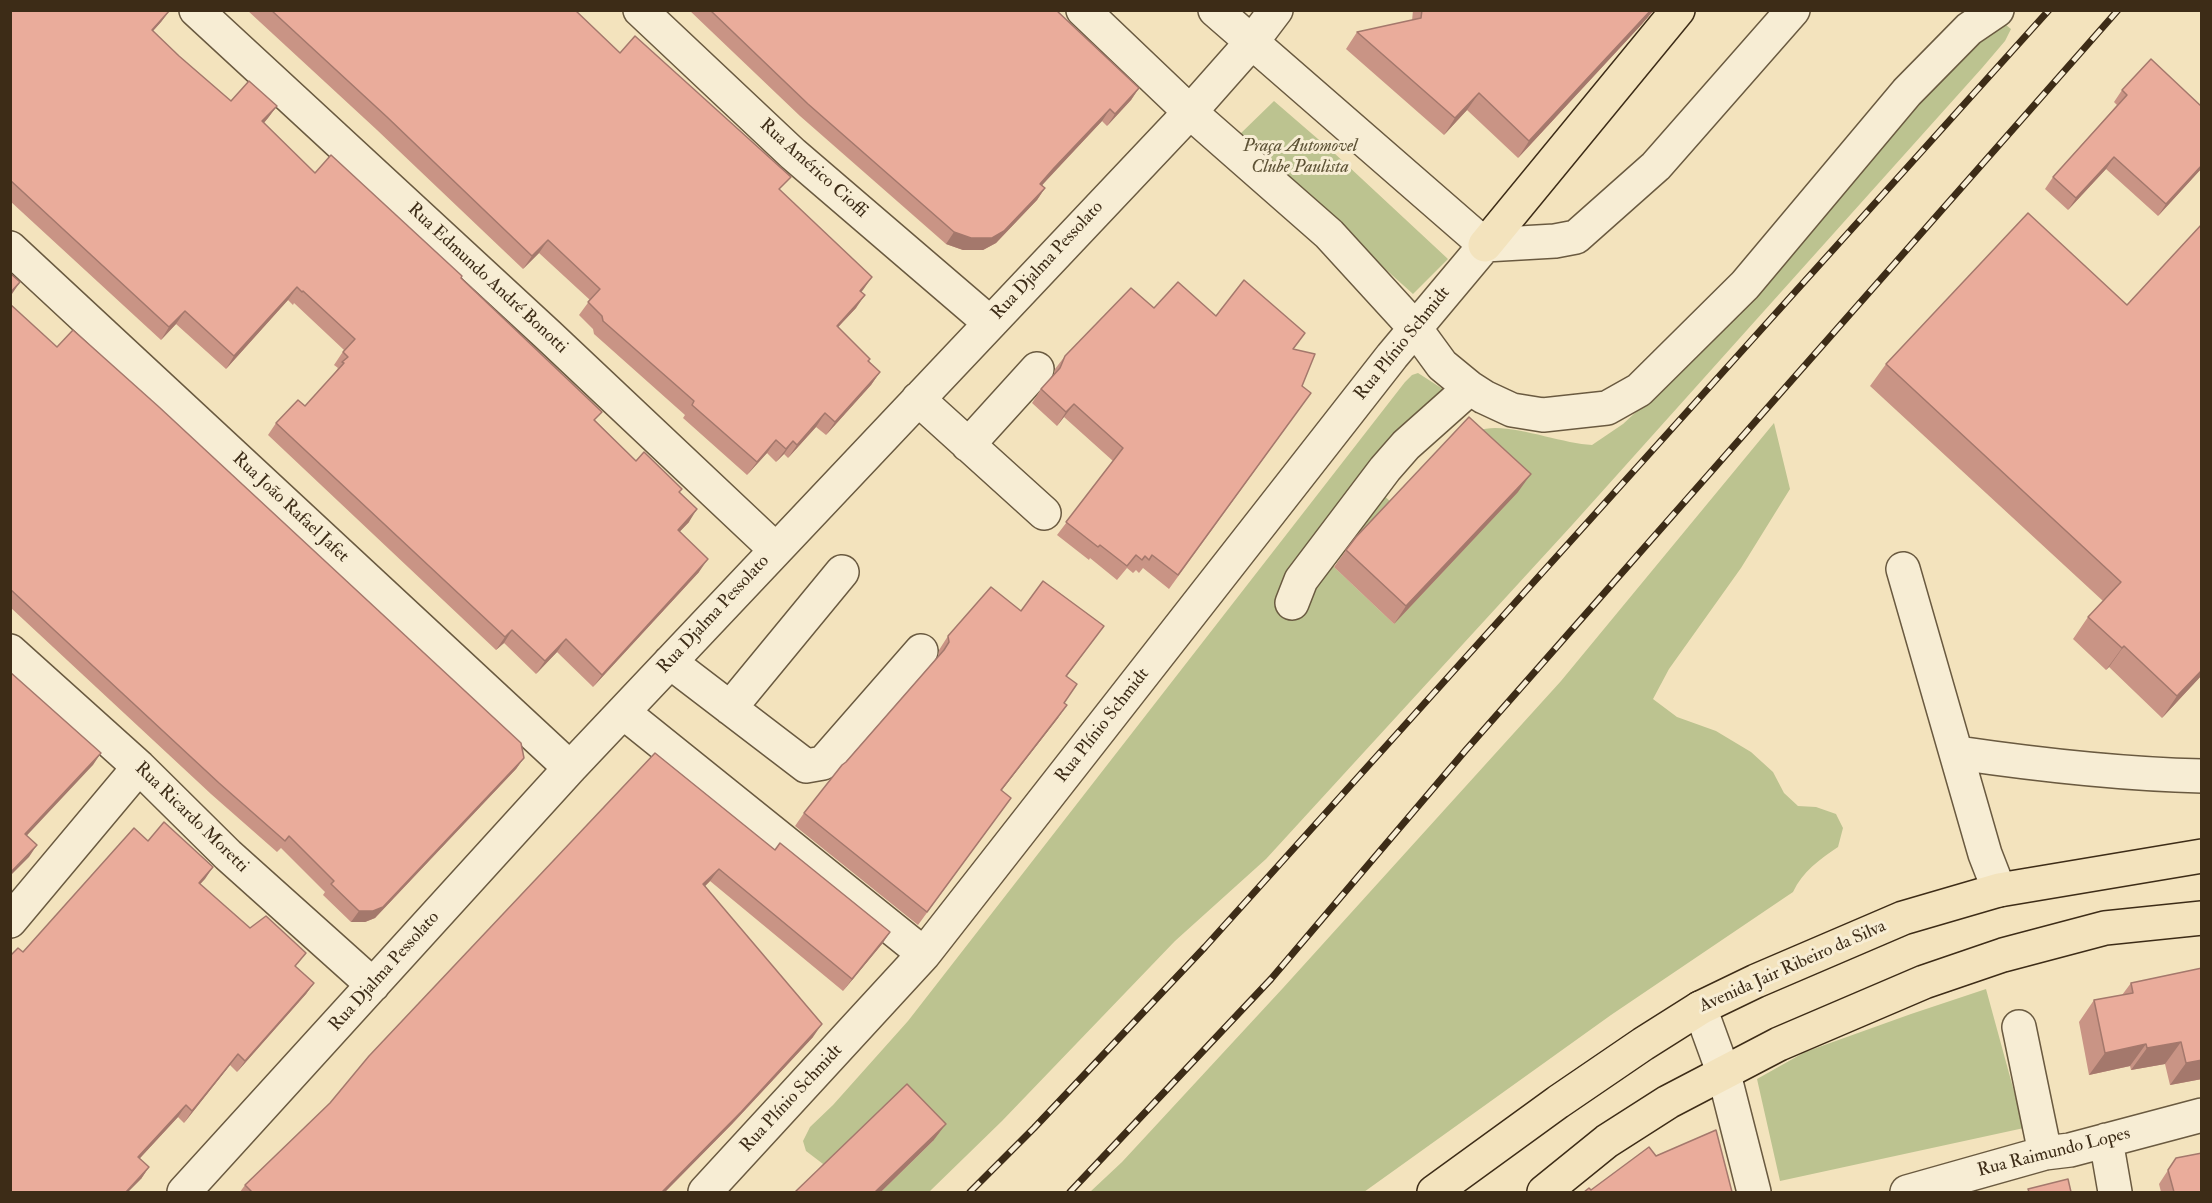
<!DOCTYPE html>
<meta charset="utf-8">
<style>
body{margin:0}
#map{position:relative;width:2212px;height:1203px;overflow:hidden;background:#f3e3bd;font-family:"IM FELL Double Pica",serif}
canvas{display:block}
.frame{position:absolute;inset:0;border:12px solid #3d2c17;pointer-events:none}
</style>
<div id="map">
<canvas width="2212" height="1203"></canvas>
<div class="frame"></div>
</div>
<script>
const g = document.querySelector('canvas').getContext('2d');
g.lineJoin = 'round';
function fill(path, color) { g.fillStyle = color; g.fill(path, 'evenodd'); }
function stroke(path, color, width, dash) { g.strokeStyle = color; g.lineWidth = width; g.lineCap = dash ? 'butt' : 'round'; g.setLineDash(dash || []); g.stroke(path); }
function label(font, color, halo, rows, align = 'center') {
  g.font = font + ' "IM FELL Double Pica",serif'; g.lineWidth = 6; g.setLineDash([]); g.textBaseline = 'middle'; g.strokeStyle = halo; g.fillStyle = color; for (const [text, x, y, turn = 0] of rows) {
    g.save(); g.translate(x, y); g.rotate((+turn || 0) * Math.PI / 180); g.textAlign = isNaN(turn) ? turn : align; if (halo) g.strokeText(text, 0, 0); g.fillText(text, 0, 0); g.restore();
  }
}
fill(new Path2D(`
 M 2006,25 L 2011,29 L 2005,41 L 1982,68 L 1573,524 L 1266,859 L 1175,941 L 1002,1121 L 929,1192 L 881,1192 L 933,1141 L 827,1167 L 806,1151 L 803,1141 L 810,1127 L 833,1105 L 908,1021 L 1405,382 L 1412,375 L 1418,373 L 1449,393 L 1368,481 L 1392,503 L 1333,566 L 1394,624 L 1478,431 C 1504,420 1560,444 1592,445 L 1623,424 L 1666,384 L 1918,97 L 1995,26 Z
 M 1274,101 L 1333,152 L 1448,259 L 1413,294 L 1238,136 Z
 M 1774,423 L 1790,489 L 1741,568 L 1669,669 L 1653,699 L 1677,717 L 1716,731 L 1751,752 L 1773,772 L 1784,793 L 1798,806 L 1816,807 L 1836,814 L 1843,828 L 1838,847 C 1819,860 1803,871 1793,892 L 1611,1015 L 1364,1192 L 1090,1192 L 1122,1162 L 1283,988 L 1561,681 Z
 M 1986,989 L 2024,1128 L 1780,1181 L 1757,1079 L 1805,1052 L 1911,1014 Z`), '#bcc390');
const minor = new Path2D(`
 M 196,10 L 548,335 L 775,549
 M 640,10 L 793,154 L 990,323
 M 1083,10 L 1190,112 L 1329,234 L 1415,328 L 1442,365 L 1470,388 L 1484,397 L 1512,410 L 1543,415 L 1607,408 L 1639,390 L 1745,285 L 1907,92 L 1969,29 L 1997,10
 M 1215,10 L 1485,245
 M 1485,245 L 1555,241 L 1576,237 L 1656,166 L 1793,10
 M 10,248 L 570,768
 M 918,399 L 1044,513
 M 968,445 L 1037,369
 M 1903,569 L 1985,854 L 1999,890
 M 1292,603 L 1301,580 L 1385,469 L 1406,445 L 1470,388
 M 10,651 L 139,767 L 228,855 L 373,985
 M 670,662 L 806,766 L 823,763 L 921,651
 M 730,708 L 842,572
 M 623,712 L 924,954
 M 1958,753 C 2040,765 2118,774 2202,776
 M 10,921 L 139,767
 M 1700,1008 L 1724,1074 L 1754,1192
 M 2019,1027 L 2045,1153
 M 2106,1140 L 2115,1192
 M 184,1192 L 570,768 L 1190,112 L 1251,43 L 1276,10
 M 705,1192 L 924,954 L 1392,356 L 1485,245
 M 1907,1192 L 2045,1153 L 2070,1150 L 2202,1115`);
const major = new Path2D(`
 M 1485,245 L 1678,10
 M 1434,1192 L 1558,1102 L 1643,1044 L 1700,1008 L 1756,981 L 1903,918 L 1999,890 L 2202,856
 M 1544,1192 L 1607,1141 L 1668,1102 L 1779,1044 L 1924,982 L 2003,955 L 2105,928 L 2202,918`);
stroke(minor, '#6a5a40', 36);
stroke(major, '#3d2c17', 36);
stroke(minor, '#f7edd4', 33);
stroke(major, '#f3e3bd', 33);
const rail = new Path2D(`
 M 970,1192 L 1034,1128 L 1205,947 L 2049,10
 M 1070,1192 L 1271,979 L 1465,751 L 2118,10`);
stroke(rail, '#3d2c17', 7);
stroke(rail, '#f7edd4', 4.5, [14]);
fill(new Path2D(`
 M 10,10 L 170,10 L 161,22 L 153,31 L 179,56 L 231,101 L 277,106 L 264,123 L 315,173 L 461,278 L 596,421 L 636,461 L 680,492 L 689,522 L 679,532 L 699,572 L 593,687 L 557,652 L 536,674 L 504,643 L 496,650 L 268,435 L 276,423 L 305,406 L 334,374 L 338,368 L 334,365 L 344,350 L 294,303 L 293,305 L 288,300 L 226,369 L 176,324 L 161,340 L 10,201 Z
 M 247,10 L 575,10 L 620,53 L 781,191 L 861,292 L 856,308 L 838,327 L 869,361 L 880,372 L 871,385 L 826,435 L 816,427 L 788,458 L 784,454 L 776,462 L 767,453 L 747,475 L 683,418 L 685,415 L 594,334 L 593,329 L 579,315 L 590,300 L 539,253 L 523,269 L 377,130 Z
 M 689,10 L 1056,10 L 1139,88 L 1131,100 L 1107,126 L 1102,121 L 1046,180 L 1042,185 L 1045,188 L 1037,200 L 996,243 L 983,250 L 963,250 L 946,244 L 800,116 Z
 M 1413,10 L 1654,10 L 1642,24 L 1518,158 L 1467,110 L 1444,135 L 1346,49 L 1357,32 L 1412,21 Z
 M 2122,90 L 2202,107 L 2202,168 L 2158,216 L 2106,169 L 2068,210 L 2045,189 L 2053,177 L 2117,105 L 2114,102 Z
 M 2202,224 L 2202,675 L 2162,718 L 2109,667 L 2106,670 L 2073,639 L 2088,617 L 2103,601 L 1870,386 L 1886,364 L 2127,305 Z
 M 10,304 L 34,327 L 524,758 L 516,769 L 375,918 L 365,922 L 351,922 L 323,895 L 325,892 L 281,848 L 277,852 L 211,794 L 10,607 Z
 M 1154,308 L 1216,316 L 1293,349 L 1302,386 L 1311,393 L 1169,589 L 1143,568 L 1139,573 L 1136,570 L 1133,573 L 1127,568 L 1117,580 L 1090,558 L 1089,560 L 1057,535 L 1113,461 L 1064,417 L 1057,426 L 1032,403 L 1041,389 L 1053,377 L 1055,369 L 1065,356 Z
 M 1518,492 L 1394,624 L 1334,567 L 1346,550 Z
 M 1021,611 L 1104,626 L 1067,676 L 1064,703 L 1058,718 L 1001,791 L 1011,798 L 918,925 L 795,826 L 804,813 L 846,762 L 938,657 L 939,650 L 948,636 Z
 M 655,753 L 775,850 L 890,932 L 882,944 L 843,991 L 710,881 L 705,886 L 813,1037 L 732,1124 L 665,1192 L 240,1192 L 245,1185 L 330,1103 Z
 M 148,841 L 213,867 L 200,884 L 250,928 L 314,983 L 306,994 L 237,1072 L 230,1065 L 184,1123 L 178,1117 L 139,1159 L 149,1167 L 141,1179 L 23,952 Z
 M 2202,968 L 2202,1079 L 2170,1085 L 2165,1064 L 2131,1070 L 2130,1066 L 2089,1075 L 2079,1022 L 2094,1000 L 2122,995 L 2131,983 Z
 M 2176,1158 L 2202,1192 L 2161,1192 L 2159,1184 Z`), '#c99485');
fill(new Path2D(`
 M 170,10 L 161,22 L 143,42 L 152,30 Z
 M 1651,10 L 1654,10 L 1642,24 L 1518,158 L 1529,141 Z
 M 1139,88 L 1131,100 L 1107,126 L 1115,114 Z
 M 1479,93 L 1467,110 L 1444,135 L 1455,118 Z
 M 277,106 L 268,118 L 254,134 L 262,121 Z
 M 1110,109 L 1102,121 L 1032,196 L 1040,184 L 1054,168 Z
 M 2114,157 L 2106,169 L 2068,210 L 2076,198 Z
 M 2202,165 L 2202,168 L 2158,216 L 2166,204 Z
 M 1045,188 L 1037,200 L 996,243 L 983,250 L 963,250 L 946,244 L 954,232 Z
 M 548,240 L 539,253 L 523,269 L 532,256 Z
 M 872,277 L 863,290 L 851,304 L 860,291 Z
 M 20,282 L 12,294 L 10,296 L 10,293 Z
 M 297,287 L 288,300 L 226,369 L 234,356 Z
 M 865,295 L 856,308 L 827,339 L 837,326 Z
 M 185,311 L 176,324 L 161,340 L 169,327 Z
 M 880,372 L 871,385 L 826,435 L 835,422 Z
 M 1074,404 L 1064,417 L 1057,426 L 1066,412 Z
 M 825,413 L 816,427 L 788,458 L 797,445 Z
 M 776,440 L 767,453 L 747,475 L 757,462 Z
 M 793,441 L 784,454 L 776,462 L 786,449 Z
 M 1531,474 L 1518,492 L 1394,624 L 1406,606 Z
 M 697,509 L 689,522 L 669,543 L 678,530 Z
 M 708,559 L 699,572 L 593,687 L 602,675 Z
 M 512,630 L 504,643 L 496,650 L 505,637 Z
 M 566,639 L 557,652 L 536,674 L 545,661 Z
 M 2124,646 L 2109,667 L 2106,670 L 2122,648 Z
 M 2202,670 L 2202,675 L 2162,718 L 2177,696 Z
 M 1067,705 L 1058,718 L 991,804 L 1001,790 Z
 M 101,753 L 93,765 L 17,846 L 25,834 Z
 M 524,758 L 516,769 L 375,918 L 365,922 L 351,922 L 359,911 Z
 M 37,845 L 29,857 L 10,876 L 10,873 Z
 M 213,867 L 205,879 L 191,894 L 199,883 Z
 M 719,869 L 710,881 L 695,896 L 703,884 Z
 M 890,932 L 882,944 L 843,991 L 852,979 Z
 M 314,983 L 306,994 L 237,1072 L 245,1061 Z
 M 822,1024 L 813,1037 L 732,1124 L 665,1192 L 662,1192 Z
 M 2181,1042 L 2165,1064 L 2131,1070 L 2147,1048 Z
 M 2146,1044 L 2130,1066 L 2089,1075 L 2105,1053 Z
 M 238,1054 L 230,1065 L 184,1123 L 192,1111 Z
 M 2202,1060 L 2202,1079 L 2170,1085 L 2186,1063 Z
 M 186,1105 L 178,1117 L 130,1169 L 138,1157 Z
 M 946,1124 L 933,1141 L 881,1192 L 875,1192 Z
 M 149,1167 L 141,1179 L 128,1192 L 126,1192 Z`), '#a4786c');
const building = new Path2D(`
 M 10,10 L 170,10 L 152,30 L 179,56 L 231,101 L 249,81 L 277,106 L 262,121 L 315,173 L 331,155 L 462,276 L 461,278 L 602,412 L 594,420 L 636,461 L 644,452 L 682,489 L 679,492 L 697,509 L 678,530 L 708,559 L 602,675 L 566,639 L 545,661 L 512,630 L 505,637 L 276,423 L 298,400 L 305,406 L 344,363 L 342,362 L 348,357 L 343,352 L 355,339 L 303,291 L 302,292 L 297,287 L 234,356 L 185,311 L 169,327 L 10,180 Z
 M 271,10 L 575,10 L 620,53 L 635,36 L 791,177 L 779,189 L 872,277 L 860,291 L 865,295 L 837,326 L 870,359 L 868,361 L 880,372 L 835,422 L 825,413 L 797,445 L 793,441 L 786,449 L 776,440 L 757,462 L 692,405 L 694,401 L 603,321 L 602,316 L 588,302 L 600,289 L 548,240 L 532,256 L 387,117 Z
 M 710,10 L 1056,10 L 1139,88 L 1115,114 L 1110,109 L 1054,168 L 1040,184 L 1045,188 L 1004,231 L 992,238 L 971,238 L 954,232 L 808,104 Z
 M 1422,10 L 1651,10 L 1529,141 L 1479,93 L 1455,118 L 1357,32 L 1421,18 Z
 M 2151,59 L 2202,107 L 2202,165 L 2166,204 L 2114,157 L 2076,198 L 2053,177 L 2127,95 L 2122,90 Z
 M 2028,213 L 2127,305 L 2202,224 L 2202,670 L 2177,696 L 2124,646 L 2122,648 L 2088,617 L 2121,582 L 1886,364 Z
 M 10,273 L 20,282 L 10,293 Z
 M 1244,280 L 1305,333 L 1293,349 L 1315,354 L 1302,386 L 1311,393 L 1178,575 L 1152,555 L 1149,560 L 1145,556 L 1142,560 L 1136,555 L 1127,566 L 1100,545 L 1098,547 L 1066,522 L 1123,448 L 1074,404 L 1066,412 L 1041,389 L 1060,368 L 1065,356 L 1131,288 L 1154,308 L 1178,282 L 1216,316 Z
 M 10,304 L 57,347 L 73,330 L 159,407 L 521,743 L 524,758 L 383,907 L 373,911 L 359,911 L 331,884 L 334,881 L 289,836 L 285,841 L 219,783 L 10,589 Z
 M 1469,417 L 1531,474 L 1406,606 L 1346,550 L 1356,537 Z
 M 1043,581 L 1104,626 L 1066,676 L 1077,684 L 1064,703 L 1067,705 L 1001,790 L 1011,798 L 927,912 L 804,813 L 842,765 L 846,762 L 944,650 L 949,642 L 948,636 L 991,587 L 1021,611 Z
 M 10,672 L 101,753 L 25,834 L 37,845 L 10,873 Z
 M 655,753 L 775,850 L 780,843 L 890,932 L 852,979 L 719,869 L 703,884 L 822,1024 L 741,1112 L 662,1192 L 252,1192 L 245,1185 L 330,1103 L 369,1056 Z
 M 164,822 L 213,867 L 199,883 L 250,928 L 266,916 L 306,953 L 295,966 L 314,983 L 245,1061 L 238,1054 L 192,1111 L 186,1105 L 138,1157 L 149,1167 L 126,1192 L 10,1192 L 10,956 L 18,948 L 23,952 L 134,828 L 148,841 Z
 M 2202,968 L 2202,1060 L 2186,1063 L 2181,1042 L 2147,1048 L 2146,1044 L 2105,1053 L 2094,1000 L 2133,993 L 2131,983 Z
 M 907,1084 L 946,1124 L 875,1192 L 795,1192 Z
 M 1716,1130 L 1732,1192 L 1584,1192 L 1589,1188 L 1591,1190 L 1649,1147 L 1656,1156 Z
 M 2202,1153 L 2202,1192 L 2174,1192 L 2168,1170 L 2176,1158 Z
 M 2068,1179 L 2071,1192 L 2029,1192 L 2028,1189 Z`);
fill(building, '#eaac9b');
stroke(building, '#a4786c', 1.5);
label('italic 18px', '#5d5235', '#f7edd4', [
 ["Praça Automovel",1300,147],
 ["Clube Paulista",1300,168]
]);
label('18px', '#3d2c17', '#f7edd4', [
 ["Rua Américo Cioffi",813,169,42],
 ["Rua Djalma Pessolato",1048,261,-47],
 ["Rua Edmundo André Bonotti",487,279,43],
 ["Rua Plínio Schmidt",1403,344,-51],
 ["Rua João Rafael Jafet",290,508,43],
 ["Rua Djalma Pessolato",714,615,-47],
 ["Rua Plínio Schmidt",1103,726,-52],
 ["Rua Ricardo Moretti",191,818,44],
 ["Avenida Jair Ribeiro da Silva",1793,967,-24],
 ["Rua Djalma Pessolato",385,972,-48],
 ["Rua Plínio Schmidt",792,1099,-47],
 ["Rua Raimundo Lopes",2054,1153,-14]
]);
</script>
